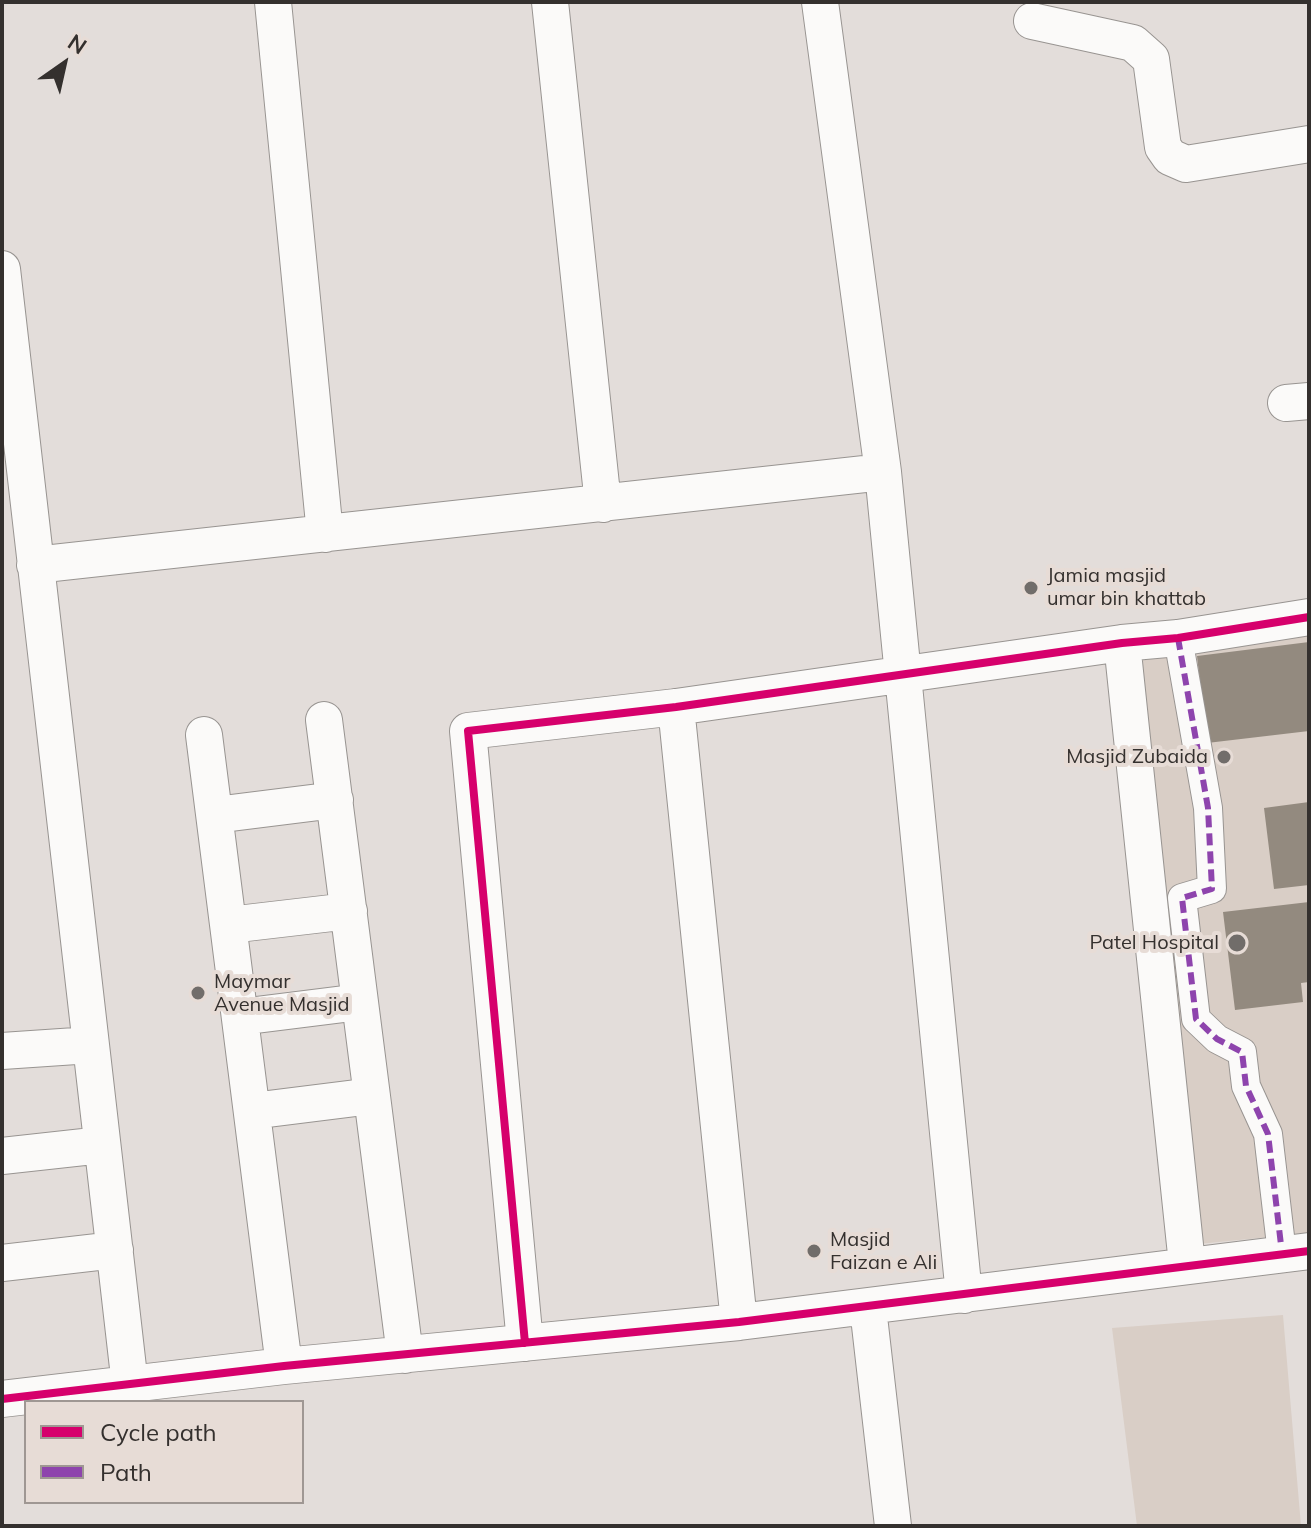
<!DOCTYPE html>
<style>
body{margin:0}
#map{position:relative;width:1311px;height:1528px;overflow:hidden;background:#e3ddda;font-family:Mulish,sans-serif}
canvas{display:block}
.frame{position:absolute;inset:0;border:4px solid #34302e;pointer-events:none}
.legend{position:absolute;left:24px;top:1400px;width:280px;height:104px;box-sizing:border-box;background:#e7dcd6;border:2px solid #9f9793;margin:0;padding:10px 14px;list-style:none;font-size:24px;color:#34302e}
.legend li{display:flex;align-items:center;gap:16px;height:40px}
.legend b{width:40px;border:2px solid #9f9793}
.north{position:absolute;left:24px;top:24px;width:80px;height:80px;-webkit-text-stroke:6px #e7dcd6;paint-order:stroke;rotate:34deg;font-size:22px;font-weight:700;line-height:32px;text-align:center;color:#34302e}
.north::after{content:'';display:block;margin:auto;width:28px;height:36px;background:#34302e;clip-path:polygon(50% 0,100% 100%,50% 72%,0 100%)}
</style>
<div id="map">
<canvas width="1311" height="1528"></canvas>
<div class="frame"></div>
<ul class="legend">
<li><b style="height:10px;background:#d6006c"></b>Cycle path</li>
<li><b style="height:10px;background:#8e44ad"></b>Path</li>
</ul>
<div class="north">N</div>
</div>
<script>
const g = document.querySelector('canvas').getContext('2d');
g.lineJoin = 'round';
function fill(path, color) { g.fillStyle = color; g.fill(path, 'evenodd'); }
function stroke(path, color, width, dash) { g.strokeStyle = color; g.lineWidth = width; g.lineCap = dash ? 'butt' : 'round'; g.setLineDash(dash || []); g.stroke(path); }
function label(font, color, halo, rows, align = 'center') {
  g.font = font + ' Mulish,sans-serif'; g.lineWidth = 8; g.setLineDash([]); g.textBaseline = 'middle'; g.strokeStyle = halo; g.fillStyle = color; for (const [text, x, y, turn = 0] of rows) {
    g.save(); g.translate(x, y); g.rotate((+turn || 0) * Math.PI / 180); g.textAlign = isNaN(turn) ? turn : align; if (halo) g.strokeText(text, 0, 0); g.fillText(text, 0, 0); g.restore();
  }
}
fill(new Path2D(`
 M 1309,634 L 1309,1233 L 1199,1244 L 1133,653 Z
 M 1283,1315 L 1301,1526 L 1137,1526 L 1112,1328 Z`), '#d9cec6');
fill(new Path2D(`
 M 1309,642 L 1309,731 L 1207,743 L 1197,656 Z
 M 1309,802 L 1309,885 L 1274,889 L 1264,808 Z
 M 1309,902 L 1309,982 L 1301,983 L 1303,1002 L 1235,1010 L 1223,912 Z`), '#938a7f');
const pedestrian = new Path2D(`
 M 1178,638 L 1208,808 L 1212,889 L 1182,898 L 1196,1019 L 1217,1039 L 1242,1052 L 1246,1086 L 1268,1134 L 1281,1245`);
const minor = new Path2D(`
 M 273,2 L 325,534
 M 550,2 L 603,504
 M 820,2 L 883,472 L 964,1295
 M 1032,21 L 1133,43 L 1151,59 L 1163,147 L 1170,157 L 1186,164 L 1309,144
 M 2,269 L 130,1385
 M 1286,403 L 1309,401
 M 35,565 L 883,472
 M 1122,643 L 1187,1264
 M 676,707 L 739,1322
 M 324,720 L 405,1355
 M 204,735 L 284,1366
 M 215,815 L 335,800
 M 229,925 L 349,911
 M 240,1017 L 360,1002
 M 2,1051 L 91,1045
 M 252,1111 L 372,1096
 M 2,1156 L 102,1145
 M 2,1263 L 115,1250
 M 868,1308 L 893,1526
 M 525,1343 L 468,731 L 676,707 L 1122,643 L 1178,638 L 1309,617
 M 2,1399 L 284,1366 L 739,1322 L 1309,1251`);
stroke(pedestrian, '#989491', 30);
stroke(minor, '#989491', 38);
stroke(pedestrian, '#fbfaf9', 28);
stroke(minor, '#fbfaf9', 36);
stroke(new Path2D(`
 M 1178,638 L 1208,808 L 1212,889 L 1182,898 L 1196,1019 L 1217,1039 L 1242,1052 L 1246,1086 L 1268,1134 L 1281,1245`), '#8e44ad', 6, [12, 6]);
stroke(new Path2D(`
 M 525,1343 L 468,731 L 676,707 L 1122,643 L 1178,638 L 1309,617
 M 2,1399 L 284,1366 L 739,1322 L 1309,1251`), '#d6006c', 8);
for (const [x, y, r, color] of [
 [1031,588,8,"#716d6a"],
 [1224,757,8,"#716d6a"],
 [1237,943,10,"#716d6a"],
 [198,993,8,"#716d6a"],
 [814,1251,8,"#716d6a"]
]) { const dot = new Path2D(); dot.arc(x, y, r, 0, 2 * Math.PI); g.fillStyle = color; g.fill(dot); stroke(dot, '#e7dcd6', 3); }
label('20px', '#34302e', '#e7dcd6', [
 ["Jamia masjid",1047,576],
 ["umar bin khattab",1047,599],
 ["Masjid Zubaida",1208,757,"right"],
 ["Patel Hospital",1219,943,"right"],
 ["Maymar",214,982],
 ["Avenue Masjid",214,1005],
 ["Masjid",830,1240],
 ["Faizan e Ali",830,1263]
], 'left');
</script>
